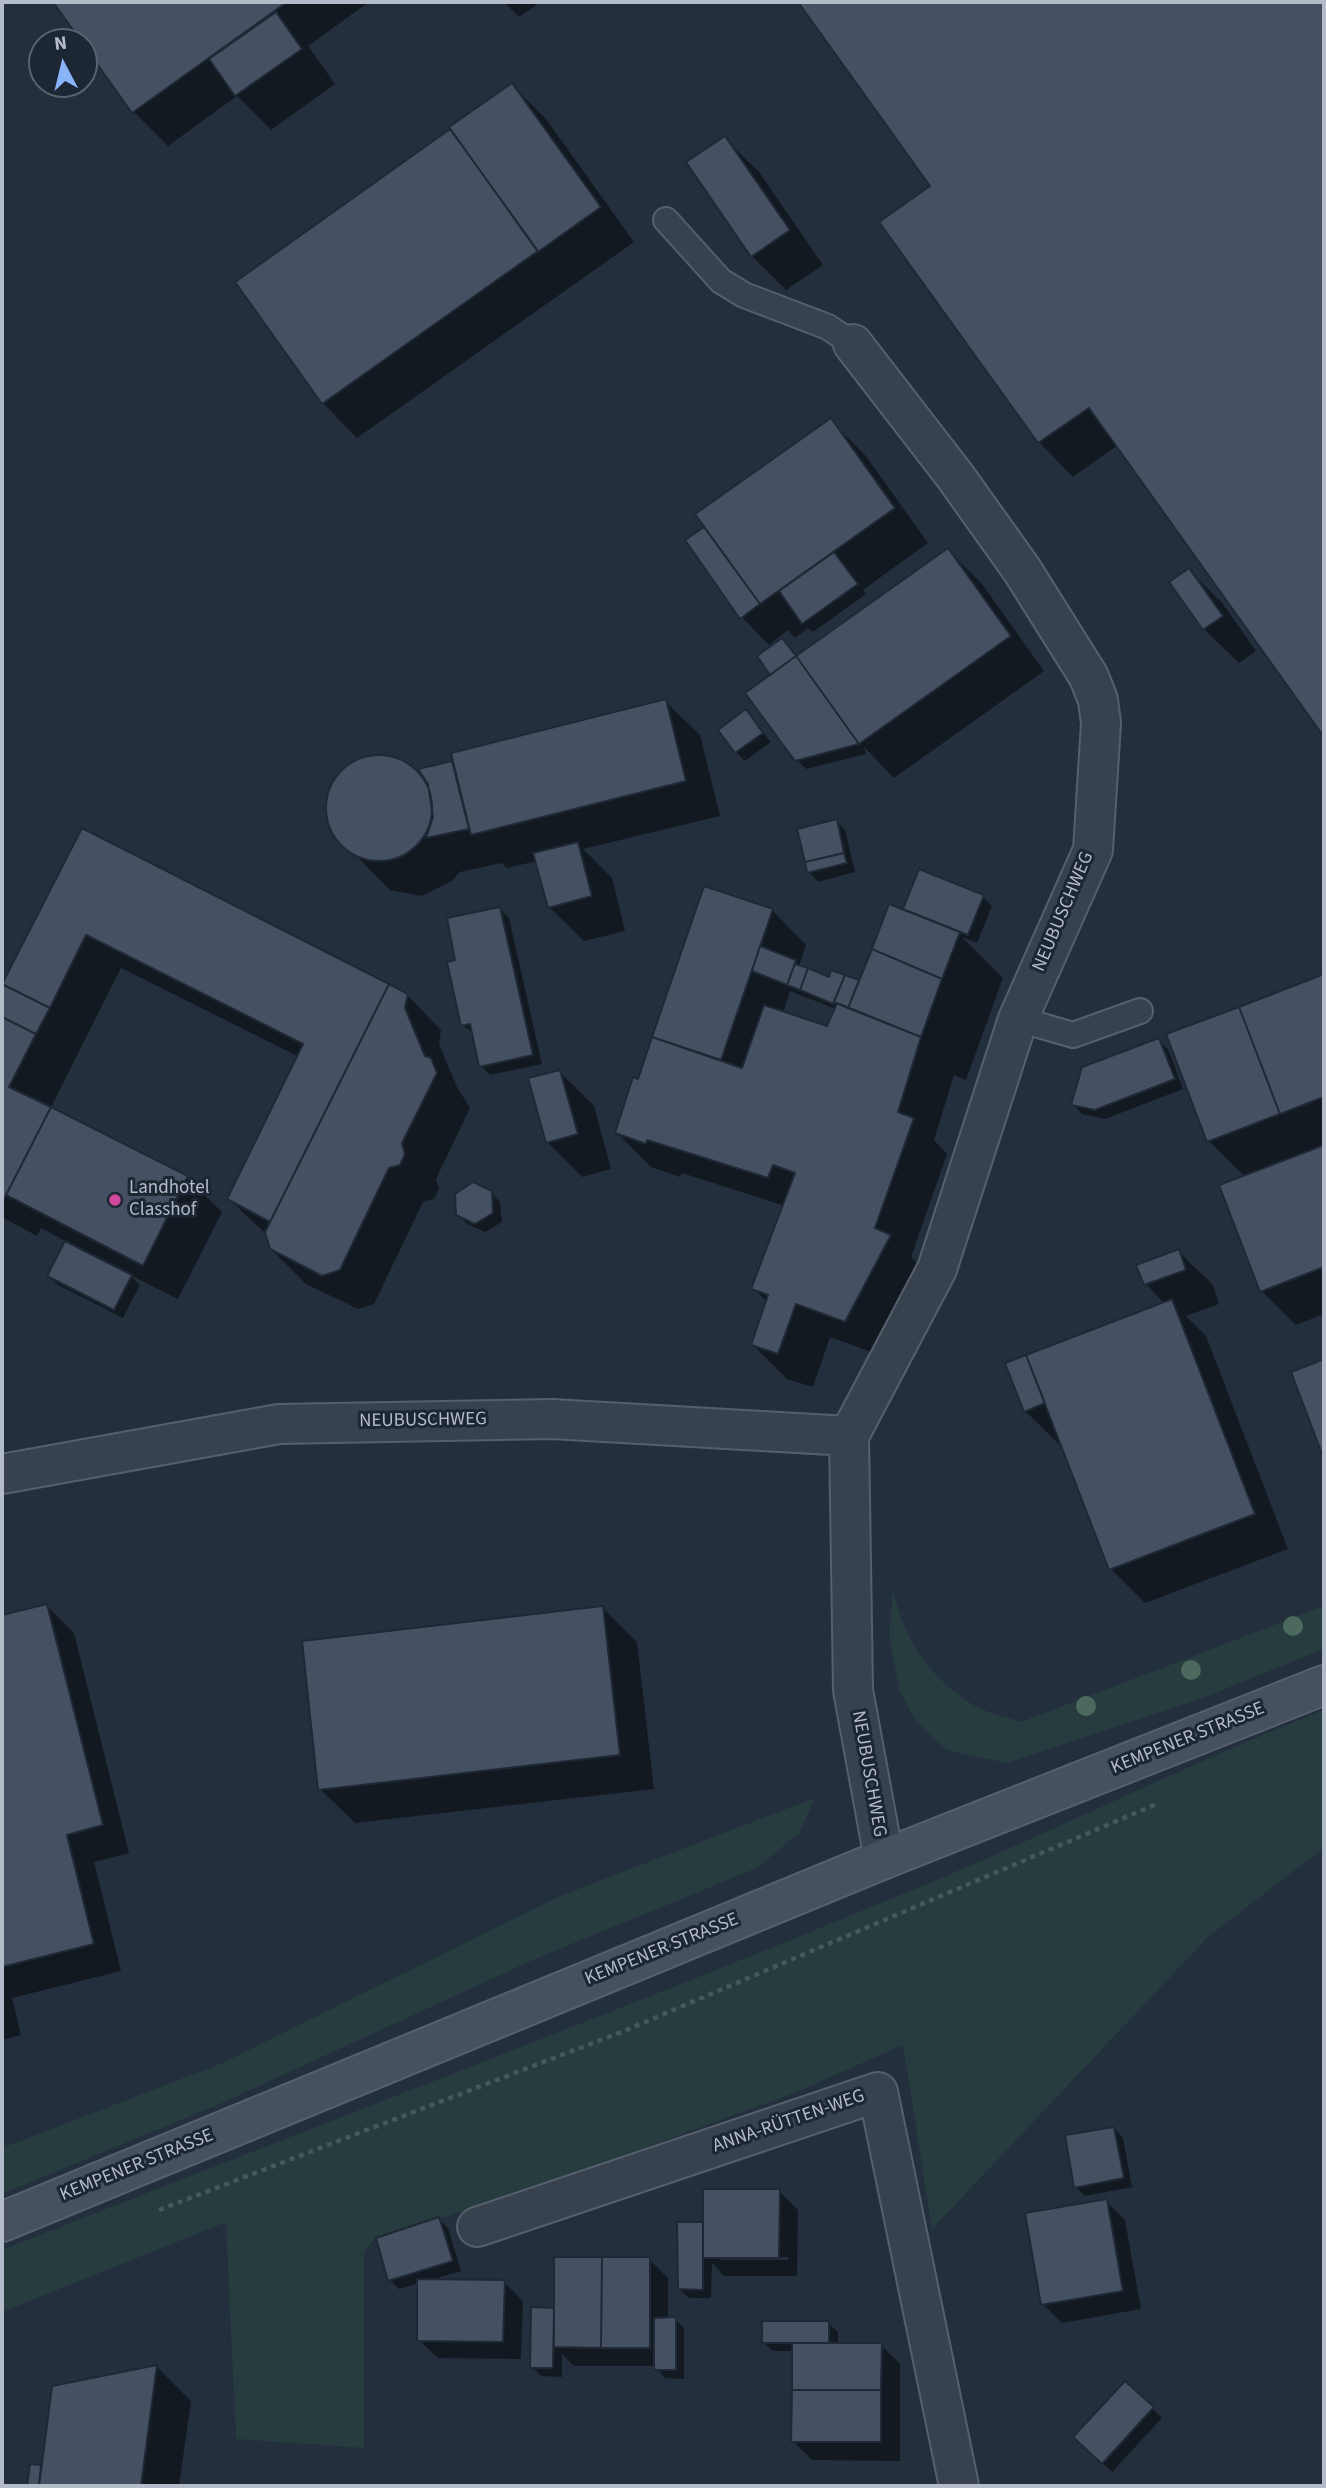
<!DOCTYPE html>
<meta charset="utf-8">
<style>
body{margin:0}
#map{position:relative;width:1326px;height:2488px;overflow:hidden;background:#242f3e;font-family:"Source Sans 3",sans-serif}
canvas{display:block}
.frame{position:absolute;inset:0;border:4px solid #b4bcc9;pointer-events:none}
.north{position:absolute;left:28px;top:28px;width:70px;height:70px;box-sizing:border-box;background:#1d2633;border:2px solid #59626f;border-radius:50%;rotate:353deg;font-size:19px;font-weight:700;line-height:28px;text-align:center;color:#b4bcc9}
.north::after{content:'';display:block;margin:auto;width:24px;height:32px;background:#8ab4f8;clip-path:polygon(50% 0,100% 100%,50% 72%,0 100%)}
</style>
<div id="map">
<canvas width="1326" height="2488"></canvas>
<div class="frame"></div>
<div class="north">N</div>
</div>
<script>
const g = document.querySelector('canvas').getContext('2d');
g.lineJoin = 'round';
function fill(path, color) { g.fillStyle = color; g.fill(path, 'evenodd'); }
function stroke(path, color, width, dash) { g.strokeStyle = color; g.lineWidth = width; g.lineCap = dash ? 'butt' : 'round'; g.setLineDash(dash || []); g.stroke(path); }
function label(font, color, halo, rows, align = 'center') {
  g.font = font + ' "Source Sans 3",sans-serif'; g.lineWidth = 6; g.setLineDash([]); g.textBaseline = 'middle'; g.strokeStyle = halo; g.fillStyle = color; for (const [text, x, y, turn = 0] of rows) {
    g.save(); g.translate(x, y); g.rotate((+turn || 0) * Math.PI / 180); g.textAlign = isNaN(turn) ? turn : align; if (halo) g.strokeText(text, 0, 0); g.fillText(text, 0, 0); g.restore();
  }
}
fill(new Path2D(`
 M 893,1591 C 905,1640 927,1674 970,1703 C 984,1713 1005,1716 1021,1722 L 1324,1606 L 1324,1649 L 1203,1698 L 1007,1763 L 946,1750 L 916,1721 L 899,1690 L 889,1633 Z
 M 1324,1710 L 1324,1848 L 1209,1936 L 932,2229 L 903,2045 L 797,2092 L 519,2194 L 376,2238 L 364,2252 L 364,2448 L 236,2439 L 226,2222 L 2,2312 L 2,2250 C 302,2131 605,2017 903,1894 C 1045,1836 1182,1766 1324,1710 Z
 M 815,1798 L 799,1833 L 757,1868 L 535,1959 L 222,2103 L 2,2194 L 2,2148 L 220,2064 L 560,1896 Z`), '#263c3f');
fill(new Path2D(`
 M 55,2 L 369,2 L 308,46 L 335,84 L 271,130 L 237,96 L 168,146 L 133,111 Z
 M 504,2 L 541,2 L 519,17 Z
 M 800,2 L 1324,2 L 1324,734 L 1118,445 L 1073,477 L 1039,442 L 933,186 Z
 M 512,85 L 546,119 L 634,242 L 357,438 L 323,403 L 237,283 Z
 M 724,138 L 759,172 L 823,265 L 786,290 L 752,256 Z
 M 831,421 L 865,455 L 928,543 L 863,590 L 866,594 L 813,632 L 808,628 L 795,638 L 788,630 L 769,645 L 742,617 L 704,529 L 712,534 Z
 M 948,550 L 982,584 L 1044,671 L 894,778 L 864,747 L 866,754 L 806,769 L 796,759 L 773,675 L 782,640 L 797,657 Z
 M 1189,570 L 1223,604 L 1256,651 L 1239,663 L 1204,629 Z
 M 665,701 L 700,735 L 720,816 L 583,849 L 612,878 L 625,931 L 584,941 L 549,907 L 537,861 L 507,868 L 502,863 L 460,872 L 452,881 L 422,896 L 390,890 L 332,831 L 327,798 L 342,770 L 371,756 L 404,761 L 417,771 Z
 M 746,712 L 771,742 L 745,761 L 736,752 Z
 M 836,820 L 845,830 L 855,872 L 818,882 L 809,872 Z
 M 83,830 L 407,995 L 441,1030 L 439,1044 L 457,1087 L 470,1108 L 436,1179 L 439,1189 L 434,1199 L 423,1202 L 374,1304 L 358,1309 L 306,1284 L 271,1249 L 267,1235 L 229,1199 L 299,1057 L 121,968 L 50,1109 L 187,1178 L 222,1212 L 178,1299 L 130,1275 L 140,1285 L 123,1318 L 58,1285 L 49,1276 L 67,1242 L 41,1228 L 37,1236 L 2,1217 L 2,990 Z
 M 705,888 L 772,910 L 806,945 L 799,966 L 830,979 L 832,972 L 860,983 L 911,914 L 905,908 L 983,897 L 992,906 L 977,943 L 962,937 L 1003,978 L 966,1080 L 954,1075 L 934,1140 L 947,1154 L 911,1257 L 924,1270 L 879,1355 L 830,1337 L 813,1387 L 787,1379 L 753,1345 L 767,1302 L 753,1288 L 785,1206 L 682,1173 L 680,1177 L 651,1167 L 617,1133 L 639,1081 ZM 790,991 L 836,1009 L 828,1029 L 783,1013 Z
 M 500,909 L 509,918 L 542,1064 L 490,1075 L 481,1066 L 474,1034 L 462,1025 L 457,962 Z
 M 1324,976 L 1324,1314 L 1296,1325 L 1262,1291 L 1245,1177 L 1209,1141 L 1168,1035 Z
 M 1159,1040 L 1168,1049 L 1183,1089 L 1105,1119 L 1082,1114 L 1073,1104 Z
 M 560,1072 L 594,1106 L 611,1169 L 582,1177 L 547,1142 Z
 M 491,1193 L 500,1202 L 502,1222 L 485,1232 L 467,1224 L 458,1214 Z
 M 1178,1251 L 1213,1285 L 1219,1304 L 1186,1316 L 1206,1336 L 1288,1549 L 1145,1603 L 1111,1569 L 1062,1444 L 1060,1445 L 1025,1411 L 1165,1304 L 1146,1284 Z
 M 47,1606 L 74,1633 L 129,1853 L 94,1862 L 121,1971 L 12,1998 L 21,2035 L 2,2040 L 2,1617 Z
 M 603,1608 L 637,1642 L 654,1789 L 355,1823 L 320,1789 Z
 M 1114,2128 L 1123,2138 L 1132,2187 L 1085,2196 L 1076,2187 Z
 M 779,2191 L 798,2210 L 797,2276 L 724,2276 L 712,2263 L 711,2298 L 689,2298 L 679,2289 L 702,2224 ZM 721,2256 L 788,2257 L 788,2260 L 721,2260 Z
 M 1106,2201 L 1125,2220 L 1141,2309 L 1062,2323 L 1043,2304 Z
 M 439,2219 L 448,2228 L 461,2271 L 427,2281 L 504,2282 L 523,2301 L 521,2359 L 438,2358 L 419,2340 L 419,2283 L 399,2289 L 390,2280 Z
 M 649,2259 L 668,2278 L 668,2319 L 675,2319 L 684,2328 L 684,2379 L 665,2378 L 655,2366 L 574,2366 L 562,2354 L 562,2377 L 541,2376 L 532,2367 L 533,2309 L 556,2310 Z
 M 828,2323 L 838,2332 L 838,2345 L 881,2345 L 900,2364 L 900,2461 L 812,2460 L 793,2441 L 793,2351 L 773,2351 L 763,2342 Z
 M 157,2367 L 191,2401 L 179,2486 L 29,2486 L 32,2466 L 43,2469 Z
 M 1125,2383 L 1162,2418 L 1112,2472 L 1075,2437 Z`), '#0007');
const building = new Path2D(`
 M 53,2 L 287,2 L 132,113 Z
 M 798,2 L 1324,2 L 1324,737 L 1089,408 L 1038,443 L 879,222 L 930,186 Z
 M 276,12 L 302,49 L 235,96 L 209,59 Z
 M 512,83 L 601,207 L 538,252 L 449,127 Z
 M 450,129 L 538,251 L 322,404 L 235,282 Z
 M 725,136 L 790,230 L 751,257 L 686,162 Z
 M 831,418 L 895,508 L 760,604 L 695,514 Z
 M 704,527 L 760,604 L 740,619 L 685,540 Z
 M 948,548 L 1011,636 L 859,744 L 796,656 Z
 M 834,552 L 858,584 L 802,624 L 779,591 Z
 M 1189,568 L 1223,616 L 1203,630 L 1169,582 Z
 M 782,638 L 796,656 L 770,675 L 757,656 Z
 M 796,656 L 859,744 L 795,761 L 745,693 Z
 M 666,699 L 686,781 L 471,835 L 451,753 Z
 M 746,709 L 763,733 L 735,753 L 718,730 Z
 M326 808a53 53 0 1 1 106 0a53 53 0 1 1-106 0Z
 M 452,761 L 469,829 L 426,838 L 433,817 L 428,784 L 418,769 Z
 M 837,819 L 844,853 L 805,862 L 797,829 Z
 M 82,828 L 389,984 L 270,1222 L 227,1199 L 303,1044 L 86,935 L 50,1008 L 2,984 Z
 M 578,842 L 592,896 L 548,908 L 533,853 Z
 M 844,853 L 847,863 L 807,873 L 805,862 Z
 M 919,869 L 984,895 L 968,935 L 903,909 Z
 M 704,886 L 773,909 L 721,1060 L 652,1037 Z
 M 889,904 L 960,932 L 942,979 L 872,949 Z
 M 500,907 L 533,1055 L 479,1067 L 470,1024 L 461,1026 L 447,962 L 455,960 L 447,918 Z
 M 760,946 L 796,960 L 787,985 L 752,971 Z
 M 872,949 L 942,979 L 921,1037 L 848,1008 Z
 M 795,964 L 808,968 L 800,990 L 787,985 Z
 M 808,968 L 829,977 L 831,970 L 845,975 L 833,1004 L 800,990 Z
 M 1324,974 L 1324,1097 L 1280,1114 L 1239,1007 Z
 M 845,975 L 859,980 L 848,1008 L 834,1002 Z
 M 2,984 L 50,1008 L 36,1034 L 2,1017 Z
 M 389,984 L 408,994 L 405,1008 L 425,1056 L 431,1058 L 437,1073 L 402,1143 L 405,1154 L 400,1165 L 389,1168 L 340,1270 L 322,1276 L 270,1249 L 265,1232 Z
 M 837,1003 L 921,1037 L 898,1112 L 914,1118 L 875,1228 L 891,1235 L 845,1322 L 796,1304 L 778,1354 L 751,1345 L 768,1295 L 751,1289 L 795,1173 L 773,1165 L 768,1178 L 647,1140 L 646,1144 L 615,1133 L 633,1077 L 638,1079 L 652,1037 L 742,1068 L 764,1005 L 827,1026 Z
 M 1239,1007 L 1280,1114 L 1207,1142 L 1166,1034 Z
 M 2,1017 L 36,1034 L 9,1087 L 51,1107 L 2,1203 Z
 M 1159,1038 L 1175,1079 L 1095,1110 L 1071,1105 L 1082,1067 Z
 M 560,1070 L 578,1134 L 546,1143 L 528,1078 Z
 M 51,1107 L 188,1176 L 143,1266 L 6,1195 Z
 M 1324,1145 L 1324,1267 L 1260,1292 L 1219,1185 Z
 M 473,1182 L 492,1191 L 493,1213 L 475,1224 L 456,1215 L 455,1194 Z
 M 65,1241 L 132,1275 L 114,1310 L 47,1276 Z
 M 1179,1249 L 1186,1270 L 1144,1285 L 1136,1265 Z
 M 1172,1299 L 1255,1514 L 1109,1570 L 1026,1355 Z
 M 1026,1355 L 1045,1403 L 1024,1412 L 1005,1363 Z
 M 1324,1359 L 1324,1459 L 1291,1372 Z
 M 47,1604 L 103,1825 L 67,1835 L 94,1944 L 2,1967 L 2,1615 Z
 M 603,1606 L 620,1755 L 318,1790 L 302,1641 Z
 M 1114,2127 L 1124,2178 L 1074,2188 L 1065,2135 Z
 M 703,2189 L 780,2189 L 779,2258 L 703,2258 Z
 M 1107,2199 L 1123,2291 L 1041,2305 L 1025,2213 Z
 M 439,2217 L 453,2261 L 388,2281 L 376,2238 Z
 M 677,2222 L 703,2222 L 703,2290 L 678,2289 Z
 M 554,2257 L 602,2257 L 601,2348 L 554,2347 Z
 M 602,2257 L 650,2257 L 650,2348 L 601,2348 Z
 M 417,2279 L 505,2280 L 503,2342 L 417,2341 Z
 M 531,2307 L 554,2308 L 553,2368 L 530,2368 Z
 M 676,2317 L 676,2370 L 654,2370 L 654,2318 Z
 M 762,2321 L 829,2321 L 829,2343 L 762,2343 Z
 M 792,2343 L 882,2343 L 881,2390 L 792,2390 Z
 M 157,2365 L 141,2486 L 39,2486 L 52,2386 Z
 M 1125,2381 L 1154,2407 L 1102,2464 L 1073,2437 Z
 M 792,2390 L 881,2390 L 881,2442 L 791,2442 Z
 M 30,2464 L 41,2465 L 39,2486 L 27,2486 Z`);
fill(building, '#455162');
stroke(building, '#1f2835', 2);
const lane = new Path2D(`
 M 666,220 L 721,281 L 744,295 L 828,327 L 853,344
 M 1018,1019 L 1073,1035 L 1140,1011`);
const street = new Path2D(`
 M 853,344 L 955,476 L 1022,570 L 1089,677 L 1098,700 L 1101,723 L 1093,850 L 1018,1019 L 937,1269 L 849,1436 L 853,1690 L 884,1859
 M 2,1474 L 279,1424 L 552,1419 L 849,1436
 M 477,2227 L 878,2092 L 959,2486`);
const secondary = new Path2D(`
 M 2,2222 L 884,1859 L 1324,1685`);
stroke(lane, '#565f6c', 28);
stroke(street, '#565f6c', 42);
stroke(secondary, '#565f6c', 42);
stroke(new Path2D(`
 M 159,2210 L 624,2031 L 1159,1803`), '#44595c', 4.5, [5, 5]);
stroke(lane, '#38414e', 24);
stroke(street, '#38414e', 38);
stroke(secondary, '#465061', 38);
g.fillStyle = '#4b6a5d';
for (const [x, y] of [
 [1293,1626],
 [1191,1670],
 [1086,1706]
]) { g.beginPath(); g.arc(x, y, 10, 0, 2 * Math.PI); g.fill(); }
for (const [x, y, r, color] of [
 [115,1200,7,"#d1479c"]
]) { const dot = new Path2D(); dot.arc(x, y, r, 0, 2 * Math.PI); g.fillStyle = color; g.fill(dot); stroke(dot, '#1d2633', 2.5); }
label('19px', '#b4bcc9', '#1d2633', [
 ["NEUBUSCHWEG",1064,912,-67],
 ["NEUBUSCHWEG",423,1421,-1],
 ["KEMPENER STRASSE",1188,1739,-22],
 ["NEUBUSCHWEG",868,1774,80],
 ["KEMPENER STRASSE",662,1950,-22],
 ["ANNA-RÜTTEN-WEG",789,2122,-19],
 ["KEMPENER STRASSE",137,2166,-22]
]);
label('19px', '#b4bcc9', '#1d2633', [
 ["Landhotel",129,1189],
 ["Classhof",129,1211]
], 'left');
</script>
